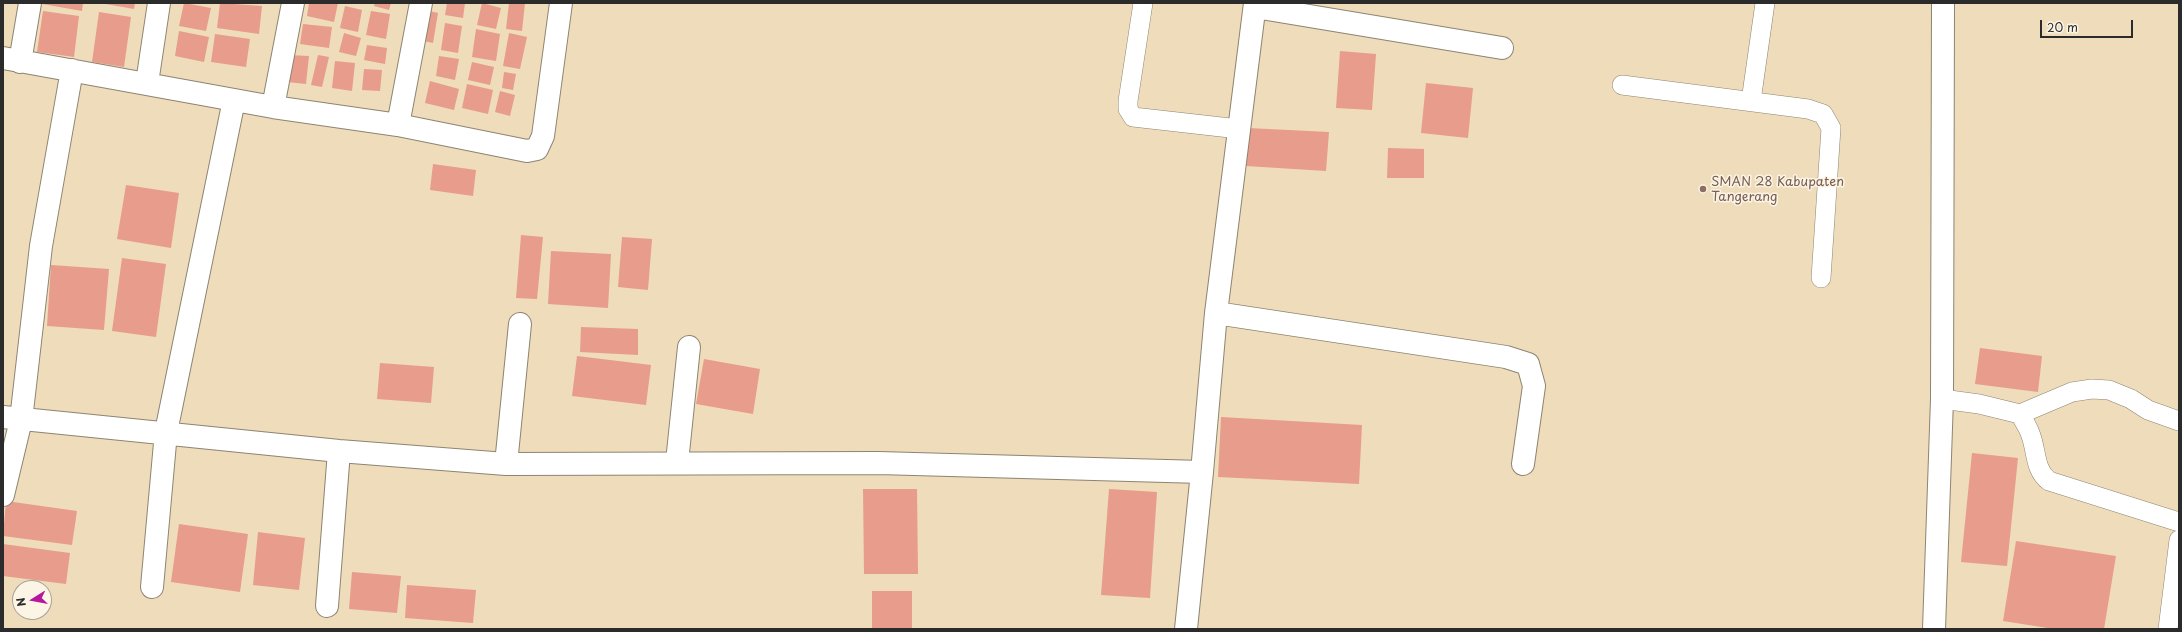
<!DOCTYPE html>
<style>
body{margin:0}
#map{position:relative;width:2182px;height:632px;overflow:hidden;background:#efdcba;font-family:"Playpen Sans",sans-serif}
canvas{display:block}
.frame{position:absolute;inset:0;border:4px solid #2b2b2b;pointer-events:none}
.north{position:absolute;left:12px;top:580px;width:40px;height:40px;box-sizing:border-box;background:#fcf5e5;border:1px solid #a8a49b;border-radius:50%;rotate:259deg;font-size:11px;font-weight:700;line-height:16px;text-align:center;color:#2b2b2b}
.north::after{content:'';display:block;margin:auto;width:14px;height:18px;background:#b5179e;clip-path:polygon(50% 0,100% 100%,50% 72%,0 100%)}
.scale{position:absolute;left:2040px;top:20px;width:93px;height:18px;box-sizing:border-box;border:2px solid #2b2b2b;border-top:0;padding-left:5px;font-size:12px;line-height:14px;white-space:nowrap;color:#2b2b2b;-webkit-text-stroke:3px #fcf5e5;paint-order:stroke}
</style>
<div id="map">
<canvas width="2182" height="632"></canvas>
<div class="frame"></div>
<div class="north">N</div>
<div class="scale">20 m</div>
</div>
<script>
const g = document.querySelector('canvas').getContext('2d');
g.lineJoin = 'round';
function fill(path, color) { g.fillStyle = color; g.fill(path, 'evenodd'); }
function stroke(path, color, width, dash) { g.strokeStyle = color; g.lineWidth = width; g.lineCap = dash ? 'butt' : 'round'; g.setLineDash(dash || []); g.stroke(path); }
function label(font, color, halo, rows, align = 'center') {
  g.font = font + ' "Playpen Sans",sans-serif'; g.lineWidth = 3; g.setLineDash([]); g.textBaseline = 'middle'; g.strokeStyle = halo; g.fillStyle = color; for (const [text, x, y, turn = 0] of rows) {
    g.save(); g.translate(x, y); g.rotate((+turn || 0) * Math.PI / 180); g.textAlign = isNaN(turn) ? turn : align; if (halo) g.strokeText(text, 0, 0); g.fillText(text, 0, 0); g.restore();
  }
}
fill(new Path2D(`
 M 37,3 L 83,3 L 82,11 Z
 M 100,3 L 135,3 L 134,9 Z
 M 184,3 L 211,8 L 206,31 L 179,26 Z
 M 220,3 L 262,6 L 259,34 L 217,28 Z
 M 309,3 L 338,3 L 334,22 L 307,16 Z
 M 375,3 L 391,3 L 389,10 L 374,6 Z
 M 447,3 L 465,3 L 463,18 L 445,15 Z
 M 482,3 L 501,8 L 496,29 L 477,25 Z
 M 509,3 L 525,3 L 522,31 L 506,29 Z
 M 345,6 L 362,10 L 358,32 L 340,28 Z
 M 43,11 L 79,16 L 74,57 L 37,52 Z
 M 371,11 L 390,14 L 386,39 L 366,35 Z
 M 429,11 L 438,13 L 433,43 L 424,41 Z
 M 99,12 L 131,17 L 124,67 L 92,62 Z
 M 445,23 L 462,26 L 458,53 L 441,50 Z
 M 303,24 L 332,27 L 329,48 L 300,44 Z
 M 476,29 L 500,34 L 496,61 L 472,57 Z
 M 179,31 L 209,37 L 204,62 L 175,56 Z
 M 344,33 L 361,38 L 356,56 L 339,52 Z
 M 509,33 L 527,37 L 520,69 L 503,66 Z
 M 215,34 L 250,39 L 246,67 L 211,62 Z
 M 367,45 L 387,48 L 385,64 L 364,60 Z
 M 1340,51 L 1376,54 L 1372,110 L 1336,108 Z
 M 289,55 L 309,56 L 306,84 L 287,82 Z
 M 318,55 L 329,57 L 322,87 L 311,85 Z
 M 439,56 L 459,59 L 455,80 L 436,76 Z
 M 335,61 L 355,63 L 352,91 L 332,88 Z
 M 472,62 L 494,67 L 490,85 L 468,80 Z
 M 364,69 L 382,70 L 380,91 L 362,90 Z
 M 504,72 L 516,74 L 513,90 L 502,88 Z
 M 430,81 L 459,89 L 454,110 L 425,103 Z
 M 1426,83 L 1473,88 L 1468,138 L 1421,133 Z
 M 467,84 L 493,90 L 488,114 L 462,108 Z
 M 500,91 L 515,95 L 510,116 L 495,112 Z
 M 1248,128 L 1329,132 L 1326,171 L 1246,166 Z
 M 1388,148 L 1424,149 L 1424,178 L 1387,178 Z
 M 433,164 L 476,170 L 473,196 L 430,190 Z
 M 126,185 L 179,193 L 171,248 L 117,239 Z
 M 521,235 L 543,237 L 537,299 L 516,298 Z
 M 622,237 L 652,239 L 648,290 L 618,287 Z
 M 551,251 L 611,254 L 608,308 L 548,304 Z
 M 122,258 L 166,264 L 156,337 L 112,331 Z
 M 51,265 L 109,269 L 104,330 L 47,326 Z
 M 581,327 L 638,329 L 638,355 L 580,352 Z
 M 1980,348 L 2042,356 L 2038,392 L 1975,384 Z
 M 577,356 L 651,365 L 646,405 L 572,396 Z
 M 704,359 L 760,369 L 753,414 L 696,404 Z
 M 380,363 L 434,367 L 431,403 L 377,399 Z
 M 1221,417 L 1362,425 L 1359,484 L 1218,477 Z
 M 1972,453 L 2018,458 L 2007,566 L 1961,562 Z
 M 863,489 L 917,489 L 918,574 L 864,574 Z
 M 1109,489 L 1157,492 L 1150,598 L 1101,595 Z
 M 6,501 L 77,511 L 72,545 L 3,536 Z
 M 179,524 L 248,534 L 240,592 L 171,582 Z
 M 258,532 L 305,538 L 299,590 L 253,585 Z
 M 2016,541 L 2116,556 L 2104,629 L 2054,629 L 2003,621 Z
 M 3,544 L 70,553 L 66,584 L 3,576 Z
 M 352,572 L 401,576 L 397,613 L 349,609 Z
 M 407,585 L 476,590 L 473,623 L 405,618 Z
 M 872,591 L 912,591 L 912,629 L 872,629 Z`), '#e79c8c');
const lane = new Path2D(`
 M 1143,3 L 1128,101 L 1128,109 L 1133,117 L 1239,129
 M 1622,85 L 1808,109 L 1823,114 L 1831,128 L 1821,278
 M 1751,101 L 1765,3
 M 1942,399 L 1979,404 L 2020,414 L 2072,392 L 2092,389 L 2109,390 L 2131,399 L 2148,410 L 2179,421
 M 2020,414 C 2023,420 2028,427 2030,433 C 2037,450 2034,470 2049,481 L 2179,522
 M 2168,629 L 2179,540`);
const street = new Path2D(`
 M 1255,7 L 1502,48
 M 3,58 L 273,107 L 398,125 L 527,151 L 537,149 L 543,136 L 561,3
 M 20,62 L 30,3
 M 147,83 L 159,3
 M 273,107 L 293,3
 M 398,125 L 421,3
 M 1216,313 L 1506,357 L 1528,364 L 1534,386 L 1523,464
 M 3,417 L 339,451 L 506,464 L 878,463 L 1202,472 L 1216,313 L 1255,3
 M 677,462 L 689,347
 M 506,464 L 520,324
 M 3,495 L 21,420 L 41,246 L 72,70
 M 152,587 L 166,432 L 234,100
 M 327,606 L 339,451
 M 1186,629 L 1202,472
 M 1934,629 L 1942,399 L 1943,3`);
stroke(lane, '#8d8472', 20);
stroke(street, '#8d8472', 24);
stroke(lane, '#fff', 19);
stroke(street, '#fff', 22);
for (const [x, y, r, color] of [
 [1703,189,4,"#8d6e63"]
]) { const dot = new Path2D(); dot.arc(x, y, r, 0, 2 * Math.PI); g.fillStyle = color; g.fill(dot); stroke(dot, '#fcf5e5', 1.5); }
label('13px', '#785e54', '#fcf5e5', [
 ["SMAN 28 Kabupaten",1711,182],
 ["Tangerang",1711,197]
], 'left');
</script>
